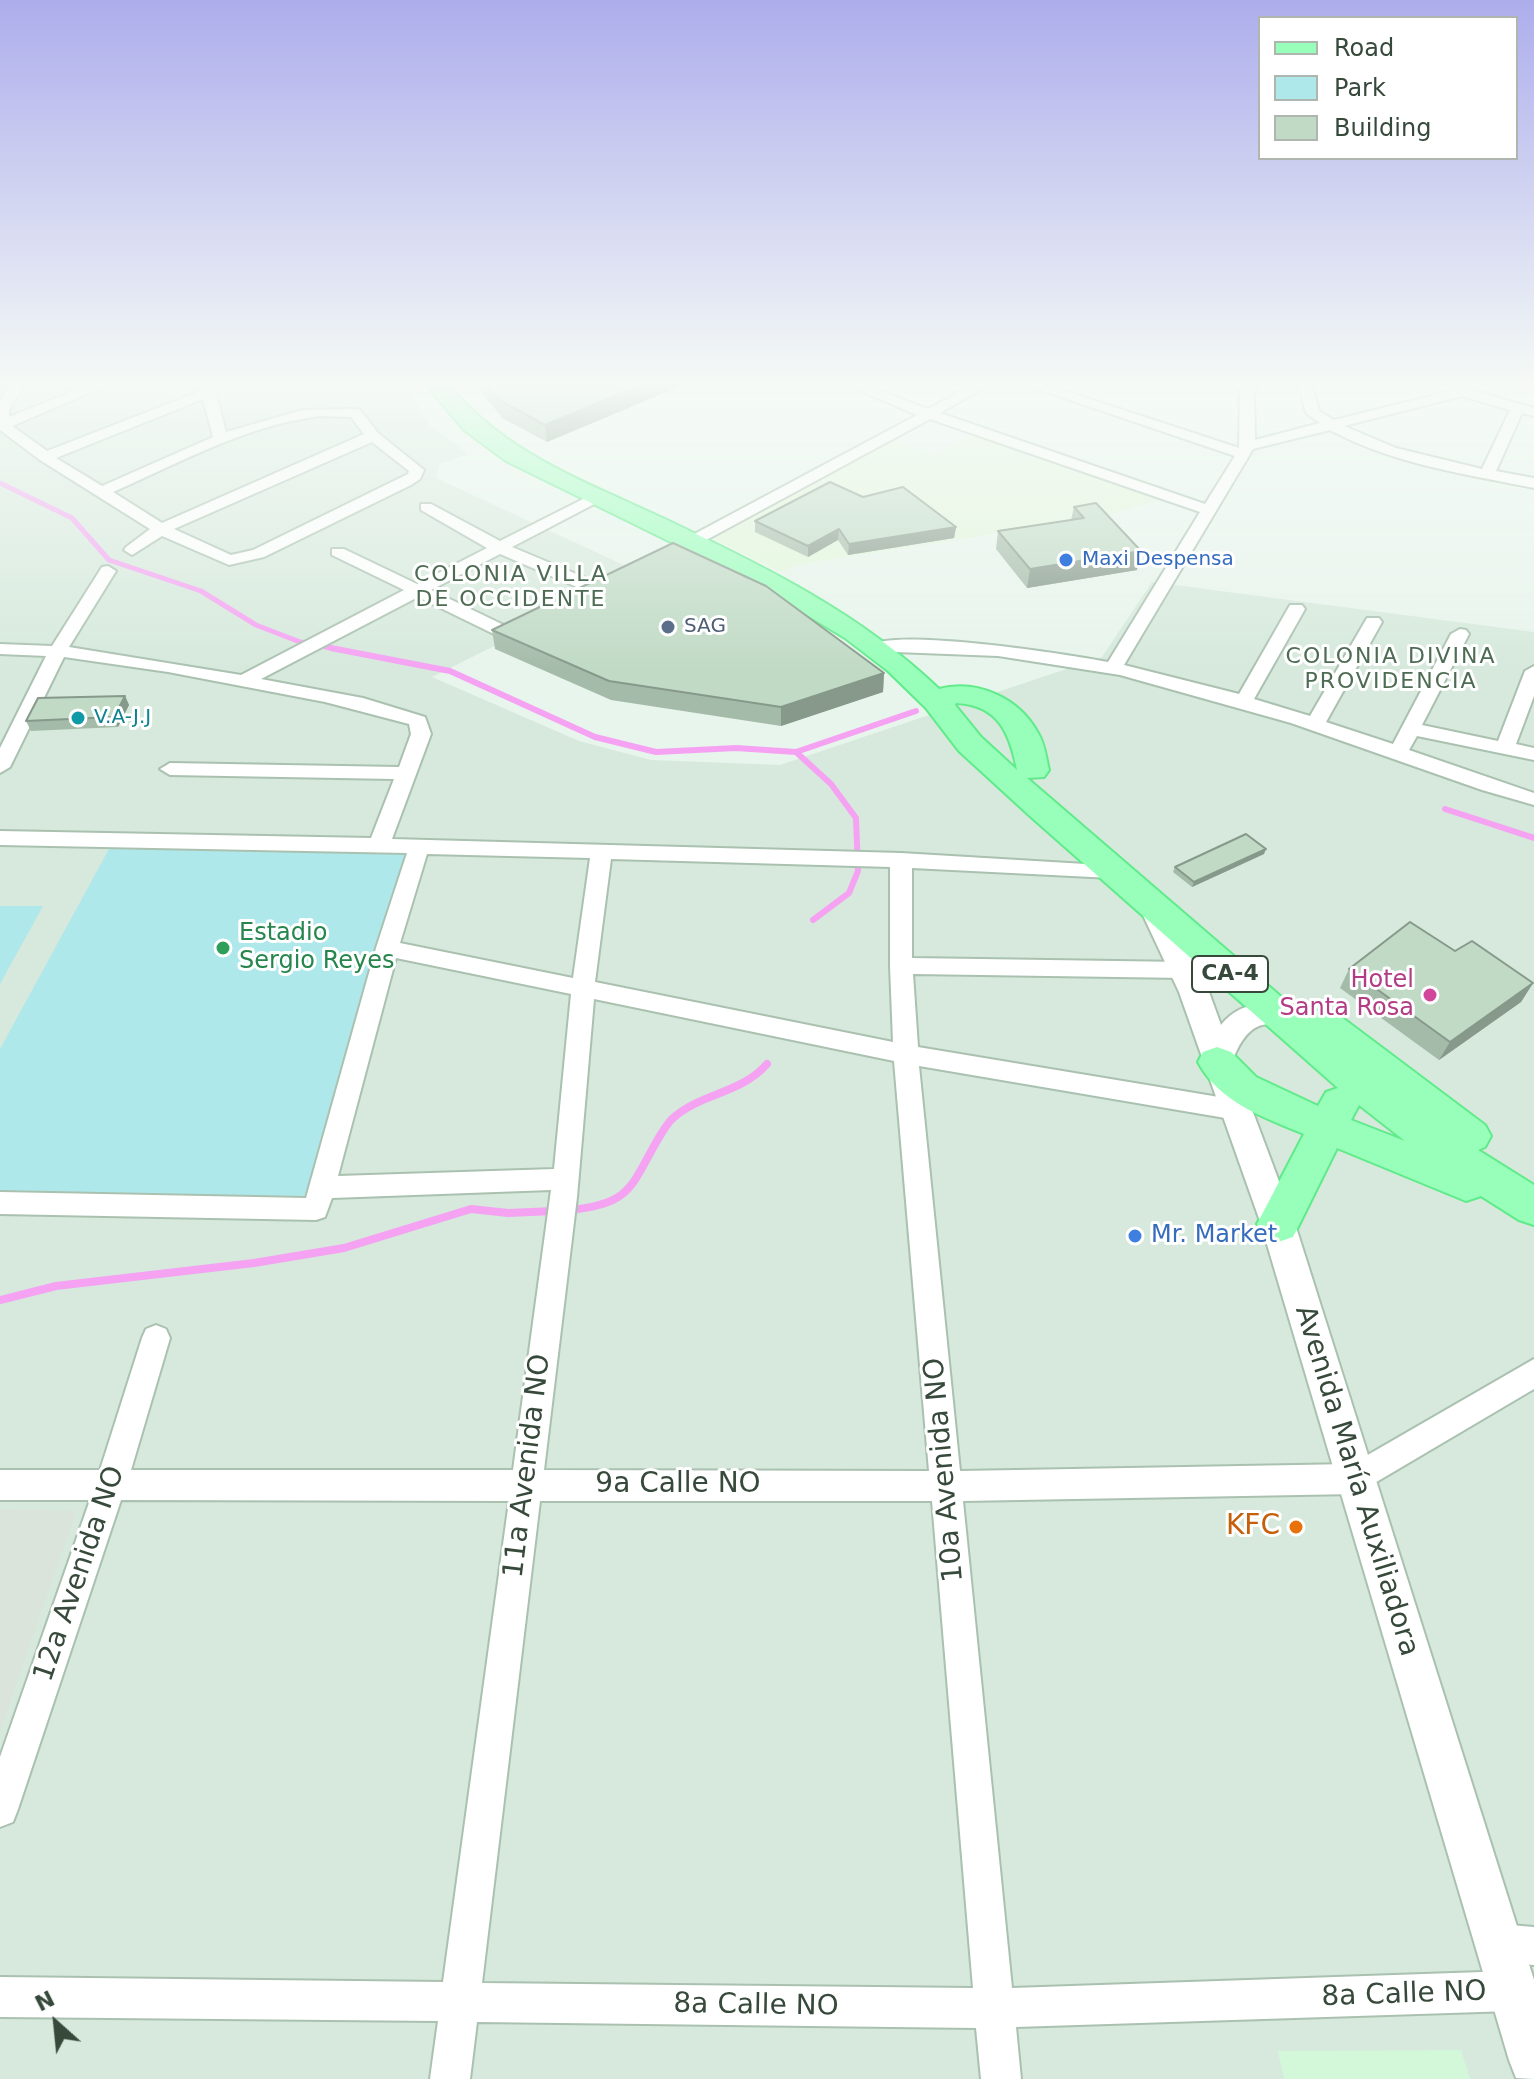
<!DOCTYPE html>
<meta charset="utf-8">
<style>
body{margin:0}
#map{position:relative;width:1534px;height:2079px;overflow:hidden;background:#e8f5ec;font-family:"DejaVu Sans",sans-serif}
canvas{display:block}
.legend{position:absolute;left:1258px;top:16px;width:260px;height:144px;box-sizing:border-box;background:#fff;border:2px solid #afb6b0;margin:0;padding:10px 14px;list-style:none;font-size:24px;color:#36493a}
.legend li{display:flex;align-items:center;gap:16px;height:40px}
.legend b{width:40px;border:2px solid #afb6b0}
.north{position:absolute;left:16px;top:1983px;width:80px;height:80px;-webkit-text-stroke:6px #fff;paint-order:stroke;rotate:333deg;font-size:22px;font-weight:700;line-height:32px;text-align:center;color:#36493a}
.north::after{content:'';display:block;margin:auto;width:28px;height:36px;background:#36493a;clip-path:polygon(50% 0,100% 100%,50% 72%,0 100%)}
</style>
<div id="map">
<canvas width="1534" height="2079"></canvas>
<ul class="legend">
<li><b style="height:10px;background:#97ffb9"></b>Road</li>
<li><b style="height:22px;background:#afe8eb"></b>Park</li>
<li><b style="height:22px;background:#c0dac5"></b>Building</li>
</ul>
<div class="north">N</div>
</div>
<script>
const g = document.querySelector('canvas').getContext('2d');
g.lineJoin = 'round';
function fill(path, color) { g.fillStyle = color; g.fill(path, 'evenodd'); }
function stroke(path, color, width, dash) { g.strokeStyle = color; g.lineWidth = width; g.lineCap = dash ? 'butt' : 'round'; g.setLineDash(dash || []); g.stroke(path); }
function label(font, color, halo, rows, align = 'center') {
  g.font = font + ' "DejaVu Sans",sans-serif'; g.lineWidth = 6; g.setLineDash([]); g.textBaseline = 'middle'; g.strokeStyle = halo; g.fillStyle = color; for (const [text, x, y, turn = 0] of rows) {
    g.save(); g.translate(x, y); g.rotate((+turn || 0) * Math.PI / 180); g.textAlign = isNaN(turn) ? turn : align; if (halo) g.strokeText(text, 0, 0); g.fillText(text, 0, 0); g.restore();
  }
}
fill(new Path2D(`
 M 0,380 L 403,380 L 430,425 L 468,454 L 440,464 L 436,478 L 641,573 L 432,677 L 579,741 L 651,760 L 780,765 L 1102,657 L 1152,582 L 1534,632 L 1534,2079 L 0,2079 Z`), '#d6e9dc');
fill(new Path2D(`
 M 1461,2050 L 1470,2079 L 1284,2079 L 1278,2051 Z`), '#d2f8d9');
fill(new Path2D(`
 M 0,1509 L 76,1511 L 0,1731 Z`), '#dae4db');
fill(new Path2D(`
 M 975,433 L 1161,499 L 1106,516 L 796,565 L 781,572 L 711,538 L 895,441 L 935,455 Z`), '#e2f6db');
fill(new Path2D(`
 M 115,838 L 419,847 L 316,1209 L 0,1203 L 0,1049 Z
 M 0,906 L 43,906 L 0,984 Z`), '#afe8eb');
stroke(new Path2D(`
 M 0,483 L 72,518 L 109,560 L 201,591 L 256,625 L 300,642 L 341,650`), '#f5a2f3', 5);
stroke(new Path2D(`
 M 331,648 L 450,671 L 595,737 L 656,752 L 736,748 L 796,752 L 916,711
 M 796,752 L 831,784 L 856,818 L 858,871 L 849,893 L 813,920
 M 1445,809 L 1534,838`), '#f5a2f3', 6);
stroke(new Path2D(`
 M 568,1210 C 631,1205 631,1186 658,1139 C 662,1133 666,1125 672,1119 C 700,1093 741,1094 767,1064
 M 0,1300 L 56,1286 L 254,1263 L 344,1248 L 471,1209 L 508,1213 L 555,1211`), '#f5a2f3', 8);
const minor = new Path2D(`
 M 12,380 L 26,380 L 9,410 L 9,417 L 101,380 L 120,380 L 12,426 L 47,451 L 201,391 L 198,380 L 212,380 L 226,432 L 303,410 L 355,409 L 360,410 L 378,433 L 424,470 L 420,479 L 411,485 L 264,557 L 229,565 L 162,536 L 132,555 L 124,550 L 126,547 L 150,529 L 40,460 L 0,430 L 0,401 ZM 203,399 L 213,437 L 102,486 L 56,458 ZM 320,416 L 351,417 L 364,434 L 162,523 L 113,492 C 179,463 247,425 320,416 ZM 372,442 L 409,471 L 408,474 L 253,550 L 231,555 L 174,529 Z
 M 834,380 L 853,380 L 928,409 L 981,380 L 998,380 L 940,413 L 1205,504 L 1235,456 L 1011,380 L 1032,380 L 1239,448 L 1240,390 L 1217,380 L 1254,380 L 1257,389 L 1254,392 L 1255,440 L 1320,423 L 1306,413 L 1297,380 L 1311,380 L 1319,411 L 1334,420 L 1455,390 L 1452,380 L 1466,380 L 1468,389 L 1534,408 L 1534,416 L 1522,413 L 1496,471 L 1534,478 L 1534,488 C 1465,474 1393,464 1330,430 L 1253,449 L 1124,665 L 1239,694 L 1290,605 L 1302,605 L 1305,609 L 1254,699 L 1310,716 L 1367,618 L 1379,618 L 1382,622 L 1326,722 L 1393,744 L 1451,634 L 1460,629 L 1466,630 L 1469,634 L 1422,725 L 1498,741 L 1525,671 L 1534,666 L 1534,696 L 1516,744 L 1534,748 L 1534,760 L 1417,736 L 1409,750 L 1534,793 L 1534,805 L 1482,790 L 1291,723 L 1120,675 L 998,656 L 870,651 L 867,647 C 889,626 1072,655 1108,662 L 1200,512 L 930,419 L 697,545 L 685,545 L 685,539 L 917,415 ZM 1462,396 L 1510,410 L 1482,469 L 1396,448 L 1344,426 Z
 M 597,492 L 605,497 L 602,500 L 512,547 L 605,586 L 607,590 L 605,594 L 593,594 L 500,554 L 431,590 L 512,629 L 515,633 L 512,637 L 500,637 L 418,597 L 261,679 L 363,698 L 425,717 L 431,734 L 392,839 L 901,853 L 1119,866 L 1122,871 L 1119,876 L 1111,878 L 912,868 L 912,958 L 1184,962 L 1192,964 L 1195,970 L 1192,976 L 1184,978 L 913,974 L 918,1047 L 1237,1100 L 1246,1103 L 1250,1110 L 1246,1117 L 1237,1120 L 919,1066 L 960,1471 L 1352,1464 L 1534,1359 L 1534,1389 L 1356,1494 L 963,1501 L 1012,1988 L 1512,1971 L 1526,1977 L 1532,1991 L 1526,2005 L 1512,2011 L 1016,2027 L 1021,2079 L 981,2079 L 976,2028 L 477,2022 L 470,2079 L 430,2079 L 438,2021 L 0,2017 L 0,1977 L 443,1982 L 509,1501 L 121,1500 L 18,1809 L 13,1822 L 0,1827 L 0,1757 L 90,1500 L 0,1500 L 0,1470 L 100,1470 L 142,1338 L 146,1329 L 156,1325 L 166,1329 L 170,1338 L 131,1470 L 513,1470 L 551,1190 L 332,1198 L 325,1217 L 316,1220 L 0,1214 L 0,1192 L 306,1198 L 376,948 L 407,853 L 0,845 L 0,831 L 371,838 L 394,779 L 170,775 L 160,769 L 170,763 L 399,767 L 411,734 L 409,724 L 325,702 L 168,672 L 64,657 L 10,767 L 0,773 L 0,748 L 46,656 L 0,654 L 0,644 L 52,646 L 102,567 L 108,566 L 116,571 L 69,647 L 241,675 L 404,590 L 332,555 L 332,549 L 344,549 L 417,584 L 487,548 L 421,510 L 421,504 L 431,504 L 500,541 ZM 427,854 L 590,858 L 573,978 L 400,943 ZM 611,859 L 890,867 L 890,966 L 893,1042 L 595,982 ZM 396,958 L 571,994 L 554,1169 L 338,1176 ZM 594,999 L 894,1061 L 929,1471 L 544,1470 L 577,1197 ZM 540,1501 L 932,1501 L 973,1988 L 482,1983 Z
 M 1498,1924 L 1534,1927 L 1534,1965 L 1498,1962 L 1484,1957 L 1479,1943 L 1484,1929 Z`);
const tertiary = new Path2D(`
 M 1155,902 L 1165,904 L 1169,911 L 1209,992 L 1221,1025 C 1249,989 1300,1006 1337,1017 L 1341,1025 L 1337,1033 C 1297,1045 1260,991 1233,1059 L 1295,1224 L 1534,1980 L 1534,2079 L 1516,2078 L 1509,2060 L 1261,1224 L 1179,992 L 1141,911 L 1145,904 Z`);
const primary = new Path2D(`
 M 422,380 L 444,380 C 504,454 584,481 667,520 C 765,567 860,613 939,689 C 977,679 1019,698 1038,733 C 1045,744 1046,758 1049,770 L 1044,777 L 1027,778 L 1307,1019 L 1310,1013 L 1323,1009 L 1336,1013 L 1485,1125 L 1491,1136 L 1485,1147 L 1478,1150 L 1534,1185 L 1534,1225 L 1519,1220 L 1481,1196 L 1466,1201 L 1337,1148 L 1293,1237 L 1278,1242 L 1263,1237 L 1257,1224 L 1304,1134 C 1263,1117 1220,1103 1198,1062 L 1203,1052 L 1217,1047 L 1231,1052 L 1256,1077 L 1318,1106 L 1326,1092 L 1338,1088 L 1030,816 L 959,751 L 926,708 L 888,671 L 845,638 L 752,582 L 506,461 L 464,430 ZM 956,703 C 999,705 1010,734 1017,770 L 981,737 L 955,705 ZM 1359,1105 L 1405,1141 L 1351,1120 Z`);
stroke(minor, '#aac1b0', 4);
stroke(tertiary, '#aac1b0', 4);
stroke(primary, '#60eb8b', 4);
fill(minor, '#fff');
fill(tertiary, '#fff');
fill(primary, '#97ffb9');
fill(new Path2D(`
 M 474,380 L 695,380 L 547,442 L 502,418 L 475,384 Z
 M 863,497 L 956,527 L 954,538 L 848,555 L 838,540 L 808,557 L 755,532 L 755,521 Z
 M 1074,507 L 1137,570 L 1027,588 L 996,549 L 998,531 L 1071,520 Z
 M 492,630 L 884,673 L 883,692 L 781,726 L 611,700 L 495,649 Z
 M 125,696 L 129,705 L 118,727 L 31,731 L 26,721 Z
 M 1264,854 L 1192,887 L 1173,872 L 1175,867 Z
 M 1455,951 L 1533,983 L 1521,1002 L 1439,1060 L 1340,988 L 1349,969 Z`), '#a5bba9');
fill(new Path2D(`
 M 653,380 L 695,380 L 547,442 L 545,425 Z
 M 956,527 L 954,538 L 848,555 L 849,544 Z
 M 839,529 L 838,540 L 808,557 L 808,546 Z
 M 1141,551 L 1137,570 L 1027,588 L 1030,569 Z
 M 884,673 L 883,692 L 781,726 L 781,707 Z
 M 125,696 L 129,705 L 118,727 L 114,717 Z
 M 1266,849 L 1264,854 L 1192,887 L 1194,882 Z
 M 1533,983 L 1521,1002 L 1439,1060 L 1450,1042 Z`), '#86998a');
const building = new Path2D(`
 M 483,380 L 653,380 L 545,425 L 499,400 Z
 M 830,482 L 863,497 L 903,487 L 956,527 L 849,544 L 839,529 L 808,546 L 755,521 Z
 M 1096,503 L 1141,551 L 1030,569 L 998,531 L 1084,518 L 1074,507 Z
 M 673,543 L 766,586 L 884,673 L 781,707 L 609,681 L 492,630 Z
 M 125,696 L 114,717 L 26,721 L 38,698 Z
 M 1246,834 L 1266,849 L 1194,882 L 1175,867 Z
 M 1410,922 L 1455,951 L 1472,941 L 1533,983 L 1450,1042 L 1349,969 Z`);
fill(building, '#c0dac5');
stroke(building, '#86998a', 2);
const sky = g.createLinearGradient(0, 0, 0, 672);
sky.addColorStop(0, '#adadec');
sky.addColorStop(0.57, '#f5faf6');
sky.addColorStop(1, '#f5faf600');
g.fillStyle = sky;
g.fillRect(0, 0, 1534, 672);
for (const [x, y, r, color] of [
 [1066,560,8,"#3f7fe0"],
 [668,627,8,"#5c6f8a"],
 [78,718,8,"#0f9aa8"],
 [223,948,8,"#2e9e5b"],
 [1430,995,8,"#d1479c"],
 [1135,1236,8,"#3f7fe0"],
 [1296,1527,8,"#e8710a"]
]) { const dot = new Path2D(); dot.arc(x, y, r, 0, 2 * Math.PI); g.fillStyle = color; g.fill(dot); stroke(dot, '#fff', 3); }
label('20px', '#366cbe', '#fff', [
 ["Maxi Despensa",1082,560]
], 'left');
label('20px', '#4e5e75', '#fff', [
 ["SAG",684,627]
], 'left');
label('20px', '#0d838f', '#fff', [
 ["V.A-J.J",94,718]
], 'left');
g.letterSpacing = '2px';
label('22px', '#4d6c53', '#fff', [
 ["COLONIA VILLA",511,575],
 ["DE OCCIDENTE",511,600],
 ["COLONIA DIVINA",1391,657],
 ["PROVIDENCIA",1391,682]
]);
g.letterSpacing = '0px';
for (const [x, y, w] of [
 [1230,974,76]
]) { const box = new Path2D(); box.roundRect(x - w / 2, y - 18, w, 36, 6); g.fillStyle = '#fff'; g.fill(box); stroke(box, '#36493a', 2); }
label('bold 22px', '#36493a', null, [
 ["CA-4",1230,974]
]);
label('24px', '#27864d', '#fff', [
 ["Estadio",239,934],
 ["Sergio Reyes",239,962]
], 'left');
label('24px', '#b23c85', '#fff', [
 ["Hotel",1414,981],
 ["Santa Rosa",1414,1009]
], 'right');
label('24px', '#366cbe', '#fff', [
 ["Mr. Market",1151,1236]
], 'left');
label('28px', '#36493a', '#fff', [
 ["11a Avenida NO",528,1466,-83],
 ["10a Avenida NO",945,1470,-95],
 ["Avenida María Auxiliadora",1356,1481,73],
 ["9a Calle NO",678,1485],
 ["12a Avenida NO",80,1574,-71],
 ["8a Calle NO",1404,1995,-2],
 ["8a Calle NO",756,2006,1]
]);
label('28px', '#c56008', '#fff', [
 ["KFC",1280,1527]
], 'right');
</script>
